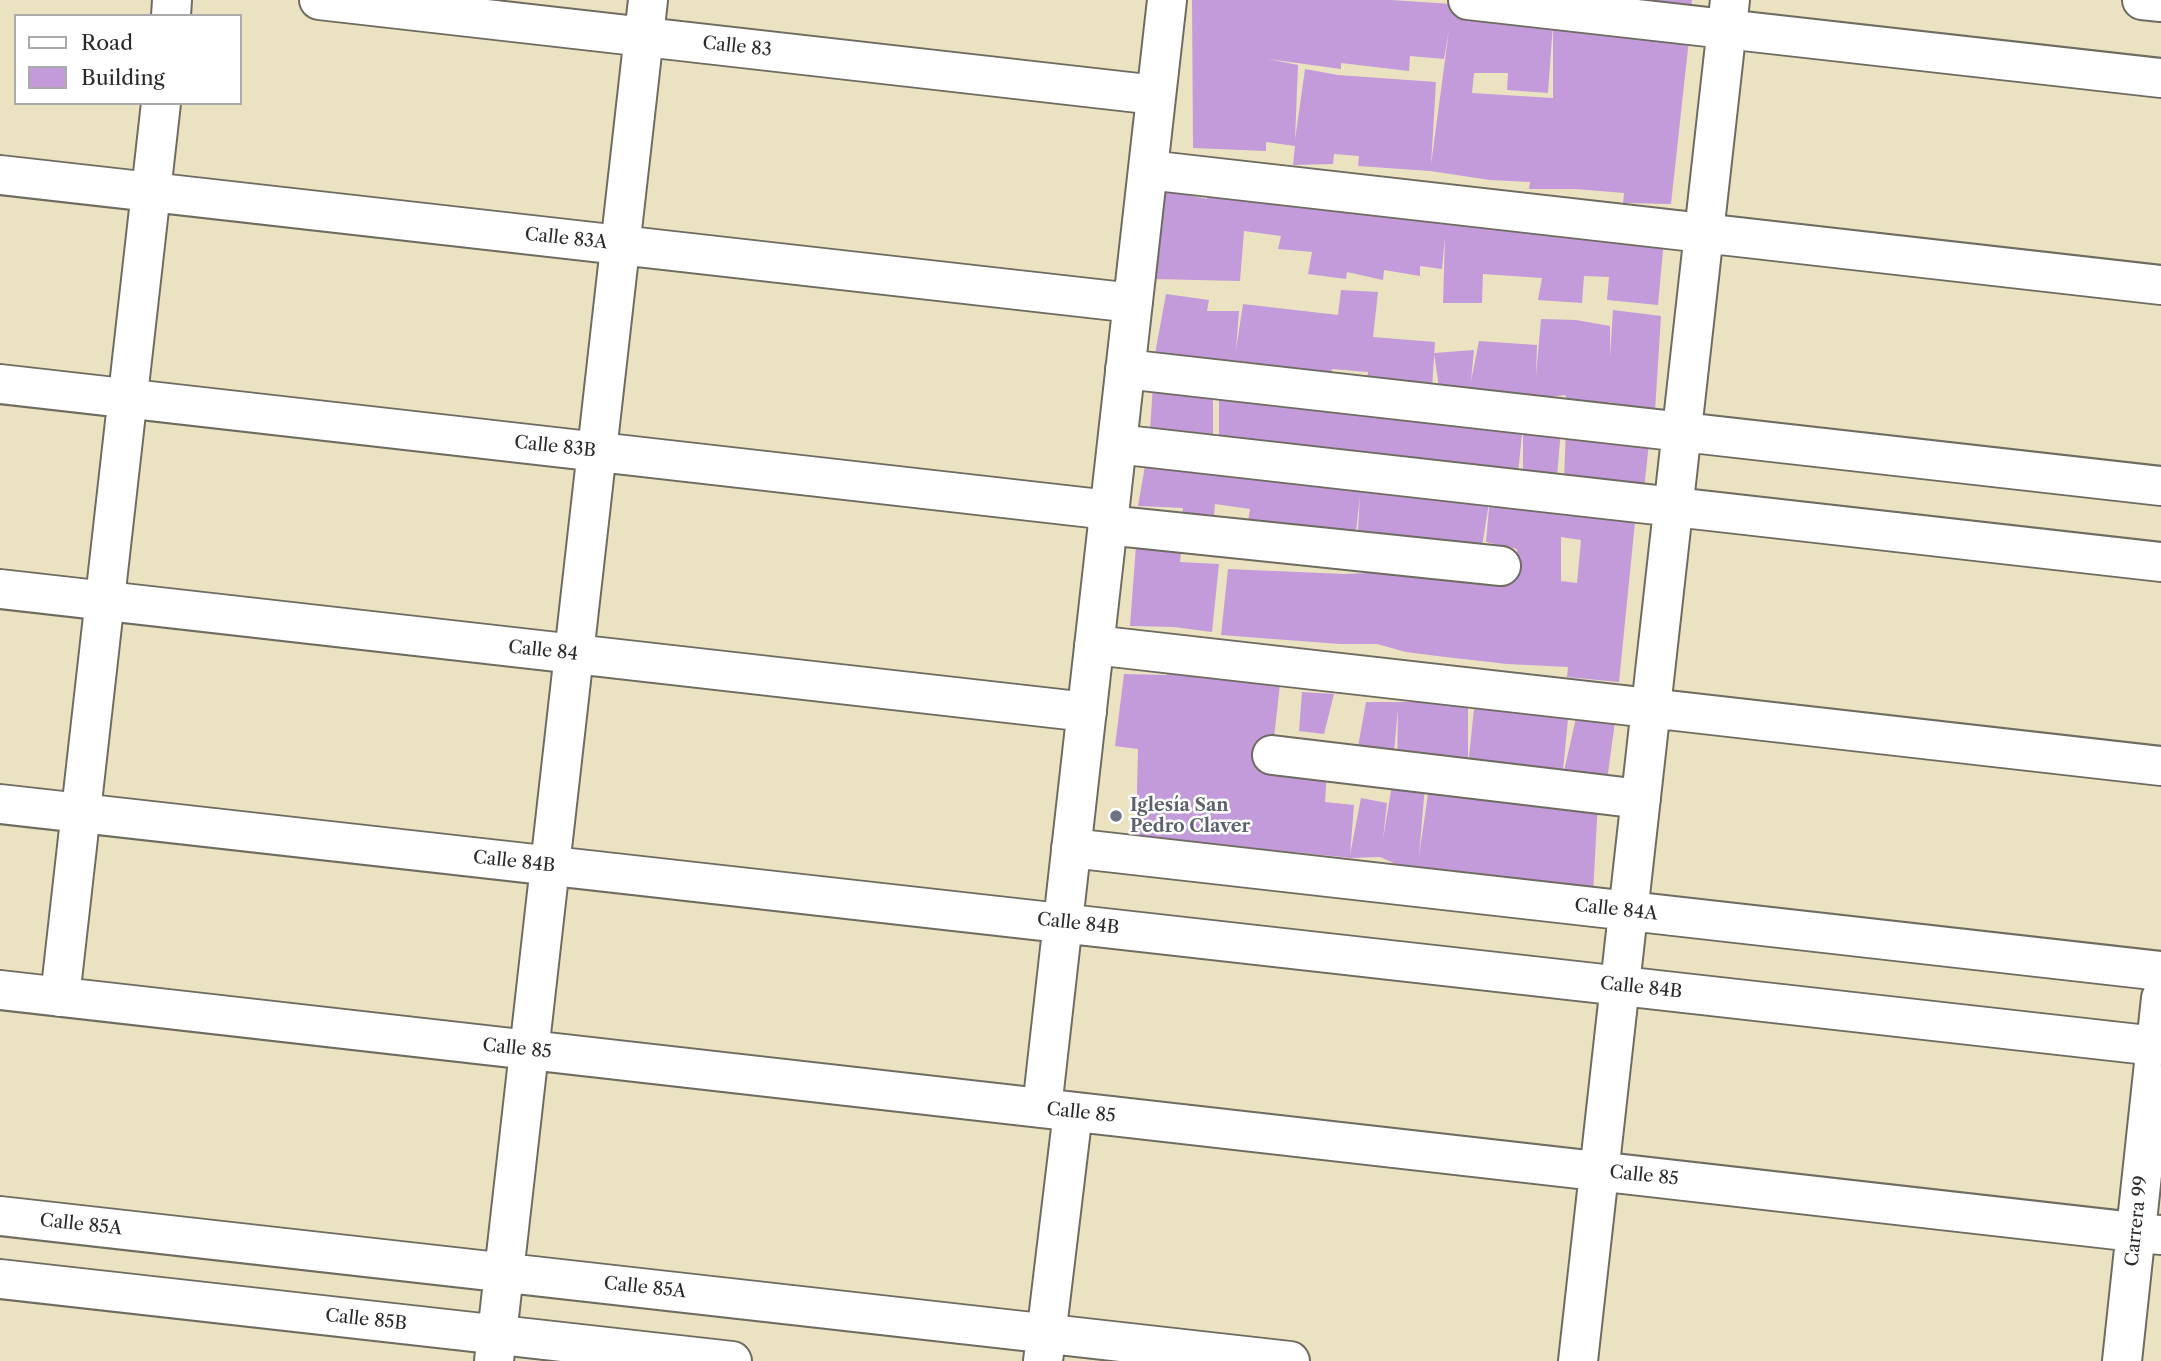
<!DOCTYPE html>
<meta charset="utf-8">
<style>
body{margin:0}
#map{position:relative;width:2161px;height:1361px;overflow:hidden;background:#ebe2c1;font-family:"Libre Caslon Text",serif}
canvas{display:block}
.legend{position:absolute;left:14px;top:14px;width:228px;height:91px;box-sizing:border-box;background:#fff;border:2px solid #aaa;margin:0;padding:9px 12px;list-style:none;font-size:21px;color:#2b2b2b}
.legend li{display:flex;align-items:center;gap:14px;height:35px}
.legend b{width:35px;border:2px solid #aaa}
</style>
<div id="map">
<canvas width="2161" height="1361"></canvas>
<ul class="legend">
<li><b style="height:9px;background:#fff"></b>Road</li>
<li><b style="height:19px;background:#c39bdb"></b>Building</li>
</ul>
</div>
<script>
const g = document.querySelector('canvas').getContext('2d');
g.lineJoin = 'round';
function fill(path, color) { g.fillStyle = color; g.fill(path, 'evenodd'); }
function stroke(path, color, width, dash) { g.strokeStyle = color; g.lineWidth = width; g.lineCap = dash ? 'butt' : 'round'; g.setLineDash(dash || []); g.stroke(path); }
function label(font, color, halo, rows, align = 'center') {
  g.font = font + ' "Libre Caslon Text",serif'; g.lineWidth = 5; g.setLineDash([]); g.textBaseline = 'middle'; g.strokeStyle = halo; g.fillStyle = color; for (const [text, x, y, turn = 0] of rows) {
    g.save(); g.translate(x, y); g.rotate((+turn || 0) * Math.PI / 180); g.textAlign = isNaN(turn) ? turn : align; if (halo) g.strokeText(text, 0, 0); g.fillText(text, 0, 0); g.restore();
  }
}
fill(new Path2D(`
 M 1192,0 L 1391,0 L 1452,4 L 1690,30 L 1671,204 L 1623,203 L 1624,193 L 1575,189 L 1529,189 L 1530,182 L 1490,180 L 1430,171 L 1358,166 L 1359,156 L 1334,154 L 1333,164 L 1293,165 L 1295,146 L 1266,142 L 1266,151 L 1193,148 ZM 1553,23 L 1553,98 L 1472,93 L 1474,73 L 1508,73 L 1507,90 L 1548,93 ZM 1449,30 L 1431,165 L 1436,82 L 1338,75 L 1305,69 L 1295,140 L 1298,65 L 1268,59 L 1341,69 L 1341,63 L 1409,71 L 1410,56 L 1444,59 Z
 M 1635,0 L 1692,0 L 1691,8 Z
 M 1166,190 L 1207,199 L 1208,193 L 1352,213 L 1388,217 L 1420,216 L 1664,240 L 1658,305 L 1607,300 L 1609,277 L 1584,276 L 1582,303 L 1538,300 L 1542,278 L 1483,274 L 1482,303 L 1443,303 L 1445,237 L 1442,269 L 1420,266 L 1420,276 L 1384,270 L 1383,280 L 1347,272 L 1346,279 L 1308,274 L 1312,252 L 1278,249 L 1281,236 L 1244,231 L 1240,281 L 1153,279 Z
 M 1341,290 L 1378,292 L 1373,337 L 1435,342 L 1432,388 L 1367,380 L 1368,372 L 1332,369 L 1331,375 L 1265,365 L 1155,354 L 1166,294 L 1209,300 L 1207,311 L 1239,311 L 1236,350 L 1243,304 L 1338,315 Z
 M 1613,310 L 1661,316 L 1655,411 L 1608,402 L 1607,410 L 1565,404 L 1566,395 L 1534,399 L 1470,388 L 1439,387 L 1434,353 L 1474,350 L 1471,381 L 1479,341 L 1537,345 L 1536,376 L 1541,319 L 1576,320 L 1610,326 L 1610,357 Z
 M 1153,384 L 1213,390 L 1213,439 L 1150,431 Z
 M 1219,396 L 1562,418 L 1557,476 L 1523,474 L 1523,424 L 1518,474 L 1368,452 L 1367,457 L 1219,440 Z
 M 1566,425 L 1650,433 L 1644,490 L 1564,481 Z
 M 1147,454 L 1636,512 L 1619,682 L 1567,677 L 1568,667 L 1507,664 L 1437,656 L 1406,652 L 1377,644 L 1340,644 L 1221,635 L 1228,569 L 1344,574 L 1413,571 L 1514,576 L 1517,549 L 1486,542 L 1490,497 L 1480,559 L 1448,553 L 1449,541 L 1419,541 L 1358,531 L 1360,496 L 1354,549 L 1246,533 L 1250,509 L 1215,504 L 1213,529 L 1181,529 L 1183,508 L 1138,506 ZM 1561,537 L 1581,540 L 1577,583 L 1561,581 Z
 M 1137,532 L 1183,536 L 1180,562 L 1219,564 L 1212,632 L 1174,627 L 1130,626 Z
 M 1167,667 L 1280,684 L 1271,765 L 1327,771 L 1325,802 L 1354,805 L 1350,855 L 1361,798 L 1387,803 L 1383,839 L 1393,779 L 1425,786 L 1419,856 L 1429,787 L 1598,801 L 1593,894 L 1418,874 L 1380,857 L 1351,858 L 1136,836 L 1138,749 L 1115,746 L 1124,674 L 1167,675 Z
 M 1302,692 L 1334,694 L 1324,734 L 1299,731 Z
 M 1475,699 L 1569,709 L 1562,780 L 1397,769 L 1398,709 L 1393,762 L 1356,758 L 1366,702 L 1468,702 L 1468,766 Z
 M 1578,709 L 1616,714 L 1606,788 L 1562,780 Z`), '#c39bdb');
const minor = new Path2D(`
 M 319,0 L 1156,95
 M 1468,0 L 2161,78
 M 2142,0 L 2161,2
 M 171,16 L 172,0
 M 1148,170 L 2161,285
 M 0,175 L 1133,303
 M 1125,369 L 2161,486
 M 0,384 L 1109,510
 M 1117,444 L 2161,562
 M 1107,525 L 1501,566
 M 0,589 L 1087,712
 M 1094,645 L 2161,766
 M 1272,755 L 1641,799
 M 0,804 L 2156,1046
 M 1071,848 L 2161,971
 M 0,990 L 2161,1235
 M 60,997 L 161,103
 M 1042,1108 L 1167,0
 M 0,1216 L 1290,1361
 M 0,1279 L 732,1361
 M 494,1361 L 648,0
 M 1043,1361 L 1073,1112
 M 1578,1361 L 1730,0
 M 2122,1361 L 2161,998`);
stroke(minor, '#6e6b60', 42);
stroke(minor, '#fff', 38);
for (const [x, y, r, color] of [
 [1116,816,7,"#6b7280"]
]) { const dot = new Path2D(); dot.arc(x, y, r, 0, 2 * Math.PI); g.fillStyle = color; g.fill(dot); stroke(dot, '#fff', 2.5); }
label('18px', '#2b2b2b', '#fff', [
 ["Calle 83",737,47,6],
 ["Calle 83A",566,239,6],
 ["Calle 83B",555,447,6],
 ["Calle 84",543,651,6],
 ["Calle 84B",514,862,6],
 ["Calle 84A",1616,910,6],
 ["Calle 84B",1078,924,6],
 ["Calle 84B",1641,988,6],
 ["Calle 85",517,1049,6],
 ["Calle 85",1081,1113,6],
 ["Calle 85",1644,1176,6],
 ["Carrera 99",2137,1221,-84],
 ["Calle 85A",81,1225,6],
 ["Calle 85A",645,1288,6],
 ["Calle 85B",366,1320,6]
]);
label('bold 18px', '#5b616d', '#fff', [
 ["Iglesía San",1130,806],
 ["Pedro Claver",1130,827]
], 'left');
</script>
